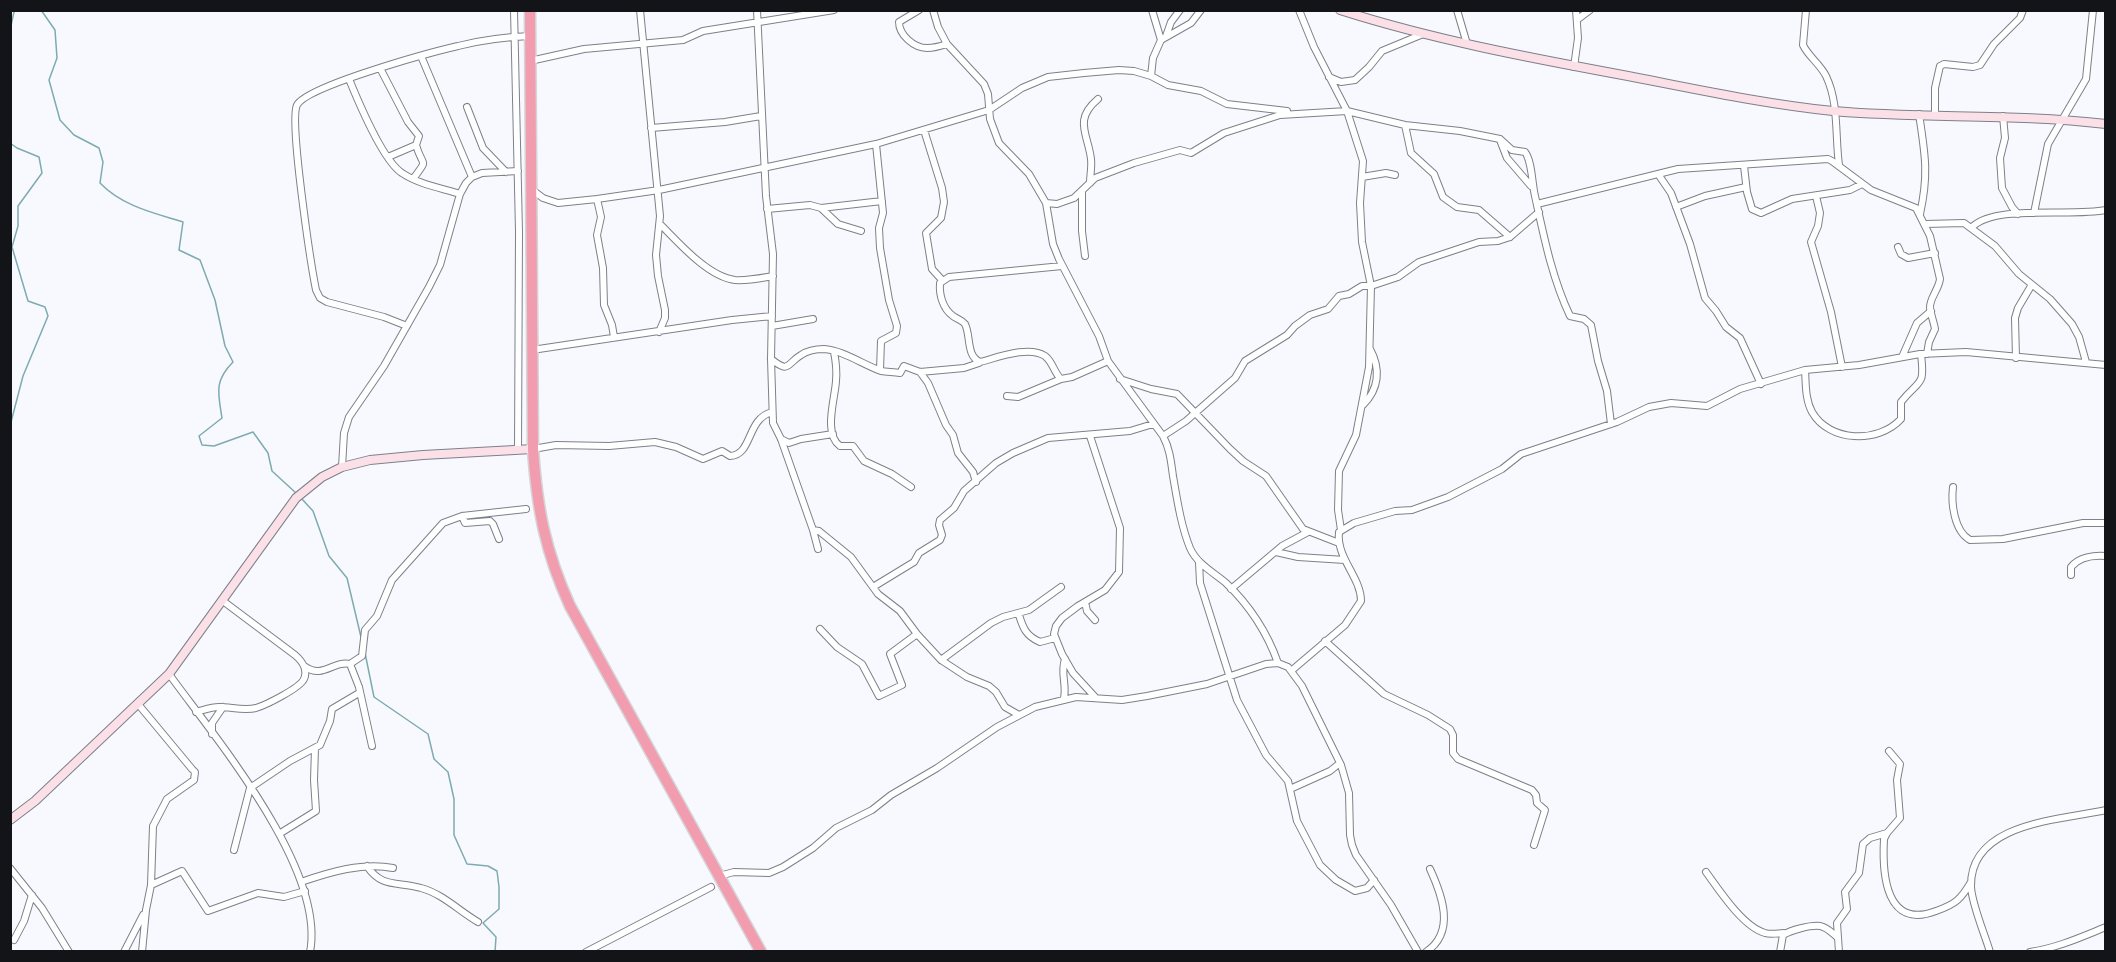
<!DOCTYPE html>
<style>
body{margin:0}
#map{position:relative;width:2116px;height:962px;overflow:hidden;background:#f8f9fe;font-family:Ubuntu,sans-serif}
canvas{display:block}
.frame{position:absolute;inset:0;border:12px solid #131418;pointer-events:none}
</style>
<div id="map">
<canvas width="2116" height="962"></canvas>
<div class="frame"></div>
</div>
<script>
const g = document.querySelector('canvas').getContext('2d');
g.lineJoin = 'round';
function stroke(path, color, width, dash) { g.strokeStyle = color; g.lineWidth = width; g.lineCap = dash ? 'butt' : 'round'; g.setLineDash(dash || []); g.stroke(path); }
stroke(new Path2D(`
 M 41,10 L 55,30 L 57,58 L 49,80 L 60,120 L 74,135 L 99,148 L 103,162 L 100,183 C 122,206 154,213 183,222 L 179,250 L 200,260 L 215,300 L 225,346 L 233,362 C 214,381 218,393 222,418 L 199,436 L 202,445 L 214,446 L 253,432 L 268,453 L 272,471 L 296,493
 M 10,30 L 14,12 L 16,10
 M 10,143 L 17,148 L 39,157 L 42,173 L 18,206 L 18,226 L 12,247 L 28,301 L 45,307 L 48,316 L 23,376 L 10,426
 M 301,498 L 313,511 L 329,556 L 347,578 L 361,637
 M 365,653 L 374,697 L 428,734 L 434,759 L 448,772 L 454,799 L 454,835 L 467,864 L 488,866 L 497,871 L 499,887 L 499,909 L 483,923 L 496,937 L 495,952`), '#7dabb0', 1.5);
const street = new Path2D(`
 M 514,10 L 519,232 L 518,450
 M 640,10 L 660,216 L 656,255 L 658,276 L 665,310 L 665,318 L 659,332
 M 757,10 L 766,196 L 773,254 L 771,359 L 773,423 L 781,439 L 813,530 L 819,531 L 851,557 L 878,594 L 900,611 L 917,634 L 941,660 L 967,677 L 989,686 L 996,692 L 1005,707 L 1019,715
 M 919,10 L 899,22 C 899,35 914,48 927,48 C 934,48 941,46 947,44
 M 933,10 L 938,27 L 947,44 L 984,84 L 988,94 L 990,119 L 999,143 L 1029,174 L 1046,203 L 1053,244 L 1059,259 L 1099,336 L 1108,361 L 1163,436 C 1170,449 1171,462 1173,476 C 1177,499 1181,526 1190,548 C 1197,564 1213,572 1226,583 C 1250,606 1267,632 1278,663
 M 1299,10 L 1314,47 L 1347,111 L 1363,161 L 1360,203 L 1362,242 L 1371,286 L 1369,367 L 1356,435 L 1339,471 L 1338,510 L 1341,530
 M 1457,10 L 1467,44
 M 1806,10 L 1803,45 C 1808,56 1820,64 1826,76 C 1839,103 1835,135 1839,165
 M 1578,19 L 1590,10
 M 1166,36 L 1171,22 L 1180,10
 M 1161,40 L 1191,23 L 1201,10
 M 421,56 L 472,177
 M 530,61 L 584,49 L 683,40 L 703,31 L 834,10
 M 1574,67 L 1578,38 L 1576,10
 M 380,68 L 408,122 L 419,136 L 416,145 L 388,157
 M 1151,76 L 1153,58 L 1161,40 L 1152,10
 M 1329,77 L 1341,82 L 1355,80 L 1369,67 L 1382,51 L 1423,34
 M 349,79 C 358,101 383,161 402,173 C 418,184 441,188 460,194
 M 467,107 L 483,148 L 506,172
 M 1919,114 C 1925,154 1929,174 1920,214
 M 1935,115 L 1935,88 L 1940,66 L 1944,64 L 1973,67 L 1980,65 L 1994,44 L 2020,18 L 2023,10
 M 2003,116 L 2005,138 L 2000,158 L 2002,188 L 2012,207 L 2018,214
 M 1405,125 L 1411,153 L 1434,174 L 1443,197 L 1457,207 L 1479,210 L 1510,237
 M 651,128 L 725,122 L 761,116
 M 924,130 L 942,188 L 944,202 L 941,218 L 926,233 L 932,269 L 942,280
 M 1500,140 L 1507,158 L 1531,186
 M 876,144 L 883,213 L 879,228 L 880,248 L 889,300 L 897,326 L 896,333 L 881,341 L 880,370
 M 1744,166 L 1747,192 L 1752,209 L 1761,213 L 1792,199 L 1850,190 L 1862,184
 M 1658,174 L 1671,193 L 1690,244 L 1705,298 L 1716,311 L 1726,327 L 1740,338 L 1761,384
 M 1362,177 L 1386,173 L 1395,175
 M 413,179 C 429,157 423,169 416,145
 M 1090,183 C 1090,175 1092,167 1091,159 C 1088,134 1073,120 1098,99
 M 531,189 L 543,198 L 558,203 L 597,199 L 659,190 L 876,144 L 989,110 L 1022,88 L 1048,77 L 1084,73 L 1119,70 L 1134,71 L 1151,76 L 1168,85 L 1201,91 L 1227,104 L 1287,111
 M 1082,192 L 1082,231 L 1085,256
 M 1816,196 L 1820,213 L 1818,226 L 1811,242 L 1831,312 L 1842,367
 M 597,199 L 601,217 L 597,235 L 603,268 L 604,305 L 612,325 L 614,337
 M 1046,203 L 1057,204 L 1074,198 L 1095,178 L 1134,163 L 1180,150 L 1191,153 L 1224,133 L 1280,115 L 1347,111 L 1405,125 L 1460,131 L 1500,139 L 1512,150 L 1525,152 C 1532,161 1532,184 1535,196 C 1544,237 1552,278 1570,316 L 1584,319 L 1591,325 L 1598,361 L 1607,391 L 1611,424
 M 1537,204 L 1678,169 L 1828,159 L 1832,161 L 1871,190 L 1916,208 L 1930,236 L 1940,279 C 1939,289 1929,299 1930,308 C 1931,315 1934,323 1935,329 L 1929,342 L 1927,354
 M 1676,207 L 1705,196 L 1746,187
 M 767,209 L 810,205 L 821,208 L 882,201
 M 822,209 L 838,224 L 861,231
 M 2034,213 L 2048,144 L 2086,79 L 2093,10
 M 660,224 C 678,242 708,277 735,280 C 747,281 761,278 773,276
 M 1925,224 L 1964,223 L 1995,246 L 2019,274 L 2050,299 L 2072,324 L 2079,337 L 2086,362
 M 1972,227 C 1996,204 2071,217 2106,210
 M 1898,247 L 1901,254 L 1908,258 L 1935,253
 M 1062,266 L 949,277 L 940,283 C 939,295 943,309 953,316 C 957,319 962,320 965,324 C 971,336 966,356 980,362 C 996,358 1029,345 1045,356 C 1053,362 1054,373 1061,379 L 1072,377 L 1108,361
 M 407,326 L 384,317 L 327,302 L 320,298 L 316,290 C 311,265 289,121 297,105 C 307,86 432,52 458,46 C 481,40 506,37 530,36
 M 772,326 L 813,319
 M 532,350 L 732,320 L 772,316
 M 834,352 C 836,362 837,371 836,381 C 835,399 823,434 840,446 L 853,446 L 864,461 L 892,474 L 911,487
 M 1902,357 L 1917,323 L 1931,311
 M 2016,358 L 2015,318 L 2018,308 L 2031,286
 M 771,359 C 790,374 786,364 801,355 C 807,351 817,349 824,349 C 842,350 864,365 881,371 C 887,372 894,372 900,373 L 904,366 L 920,372 L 964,368 L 979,363
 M 1805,370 C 1806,384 1805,399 1812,412 C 1829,442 1878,444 1901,419 L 1901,402 C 1920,378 1925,388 1921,354
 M 920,372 L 928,383 L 946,425 L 953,435 L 958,453 L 973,472 L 976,482
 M 1120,379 L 1151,389 L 1177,394 L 1230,449 L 1243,461 L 1266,476 L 1303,529 L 1339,543
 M 1007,396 L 1018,397 L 1061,379
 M 1363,405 C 1379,389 1381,369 1370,349
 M 1090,436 L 1120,528 L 1119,572 L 1105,590 L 1078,606 L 1062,618 L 1056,626 L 1054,634 L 1062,654 L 1073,673 L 1095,697
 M 1163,436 L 1186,421 L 1235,378 L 1245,361 L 1287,335 L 1295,326 L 1310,315 L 1328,309 L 1339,296 L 1349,294 L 1362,286 L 1371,286 L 1398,277 L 1419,262 L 1479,242 L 1498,241 L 1510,237 L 1539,212
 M 781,439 L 789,443 L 801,439 L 833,434
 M 533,449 L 556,445 L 609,446 L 655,442 L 676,447 L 703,459 L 722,451 L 730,456 C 753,455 746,419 772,412
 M 342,467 L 344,433 L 349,417 L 384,366 L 429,287 L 440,265 L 460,194 L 466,183 L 472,177 L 482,173 L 518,171
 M 1953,487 C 1951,503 1954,531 1970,540 L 2003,539 L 2083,523 L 2106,523
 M 462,516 L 465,523 L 490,521 L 493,524 L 499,539
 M 813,530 L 818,549
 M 1276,552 L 1298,557 L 1345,560
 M 1199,562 L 1200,583 L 1237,700 L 1266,755 L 1288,781 L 1297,821 L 1320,865 L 1336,880 L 1355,891 L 1367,888 L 1374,880
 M 2071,575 L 2071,567 C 2079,557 2094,555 2106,556
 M 873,587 L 914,562 L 919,553 L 940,540 L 942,535 L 939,525 L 940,520 L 954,508 L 964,491 L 996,463 L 1013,453 L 1048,438 L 1130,431 L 1153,424
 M 1231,589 L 1282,546 L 1308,532
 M 1085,602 L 1087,611 L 1095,620
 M 1019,615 C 1023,628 1026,636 1040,642 L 1055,638
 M 820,629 L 837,647 L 862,664 L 879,696 L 902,685 L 890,654 L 917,634
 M 1325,641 L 1384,694 L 1428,715 L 1450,729 L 1453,735 L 1453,753 L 1458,759 L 1532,790 L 1536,795 L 1537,803 L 1545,810 L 1534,845
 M 941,660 L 991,623 L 1003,617 L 1029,610 L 1061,587
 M 350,664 L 362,656 L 365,630 L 377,616 L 392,580 L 443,523 L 462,516 L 526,509
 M 304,666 C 323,680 333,660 350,664 L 359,687 L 372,746
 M 1291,671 L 1345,625 L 1361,601 C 1361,577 1336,558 1339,532 L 1354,523 L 1395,511 L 1412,510 L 1448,497 L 1502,469 L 1521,454 L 1617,422 L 1649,407 L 1671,403 L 1707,406 L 1740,389 L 1805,370 L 1859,365 L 1920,354 L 1966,352 L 2106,365
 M 169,674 C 216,739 326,869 310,952
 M 1064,698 C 1067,684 1060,673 1065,659
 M 138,704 L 192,769 L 195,772 L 194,780 L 167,799 L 153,826 L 151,885 L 146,910 L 142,952
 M 196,712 C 204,710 211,707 219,707 C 231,707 244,711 256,708 C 266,705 300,688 304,679 C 308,670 302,661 295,655 L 223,601
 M 212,734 L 212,723 L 223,707
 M 1889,751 L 1900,764 L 1897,780 L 1900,818 L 1887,833 L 1884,839 C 1882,875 1886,930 1936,911 C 1956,904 1961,899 1971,882
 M 1290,789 L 1330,771 L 1340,763
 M 279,834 L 316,811 L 314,780 L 315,748
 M 234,850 L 250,788 L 290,761 L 320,745 L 330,721 L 332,709 L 359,693
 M 367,866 C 382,889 399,881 421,888 C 443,894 459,911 478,922
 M 10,868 L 42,908 L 69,952
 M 1706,872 C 1719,890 1743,927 1765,933 C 1771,935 1779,933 1784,933
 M 719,876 L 734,872 L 769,873 L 783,867 L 813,848 L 836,828 L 872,810 L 891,795 L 937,768 L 997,727 L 1035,707 L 1076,697 L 1122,700 L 1147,696 L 1207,684 L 1266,664 L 1278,663 L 1288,667 L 1302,686 L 1341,765 L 1349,793 L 1350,835 L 1352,845 L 1356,855 L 1391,905 L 1418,952
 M 301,882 C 330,872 363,862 393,868
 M 151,885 L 182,871 L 208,911 L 258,893 L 284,897 L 305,891
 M 14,940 L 24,921 L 32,895
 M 124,952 L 143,915
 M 586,952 L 711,887
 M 1426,952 C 1456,932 1442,895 1430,869
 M 1780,952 L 1783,935 C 1791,930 1810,925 1820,926 C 1827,927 1832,933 1837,937
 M 1839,952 L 1837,923 L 1847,909 L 1845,892 L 1859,873 L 1863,844 L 1870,838 L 1887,833
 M 1990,952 C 1985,935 1971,902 1971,886 C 1970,822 2061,820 2106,810
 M 2030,952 C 2057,948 2081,937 2106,927`);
const secondary = new Path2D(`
 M 1340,10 C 1434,40 1531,58 1628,76 C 1696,89 1764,104 1833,111 C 1924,119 2015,113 2106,124
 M 10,820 L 35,801 L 169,674 L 296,498 L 322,477 L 342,467 L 370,460 L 423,455 L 533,449`);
const highway = new Path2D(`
 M 530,10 L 533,449 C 537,508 545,551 570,606 L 761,952`);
stroke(street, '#7e808a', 8);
stroke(secondary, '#7e808a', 10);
stroke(highway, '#d5d5d5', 13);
stroke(street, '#fff', 6);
stroke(secondary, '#fbe1e7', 8);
stroke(highway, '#f29cb0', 10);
</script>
